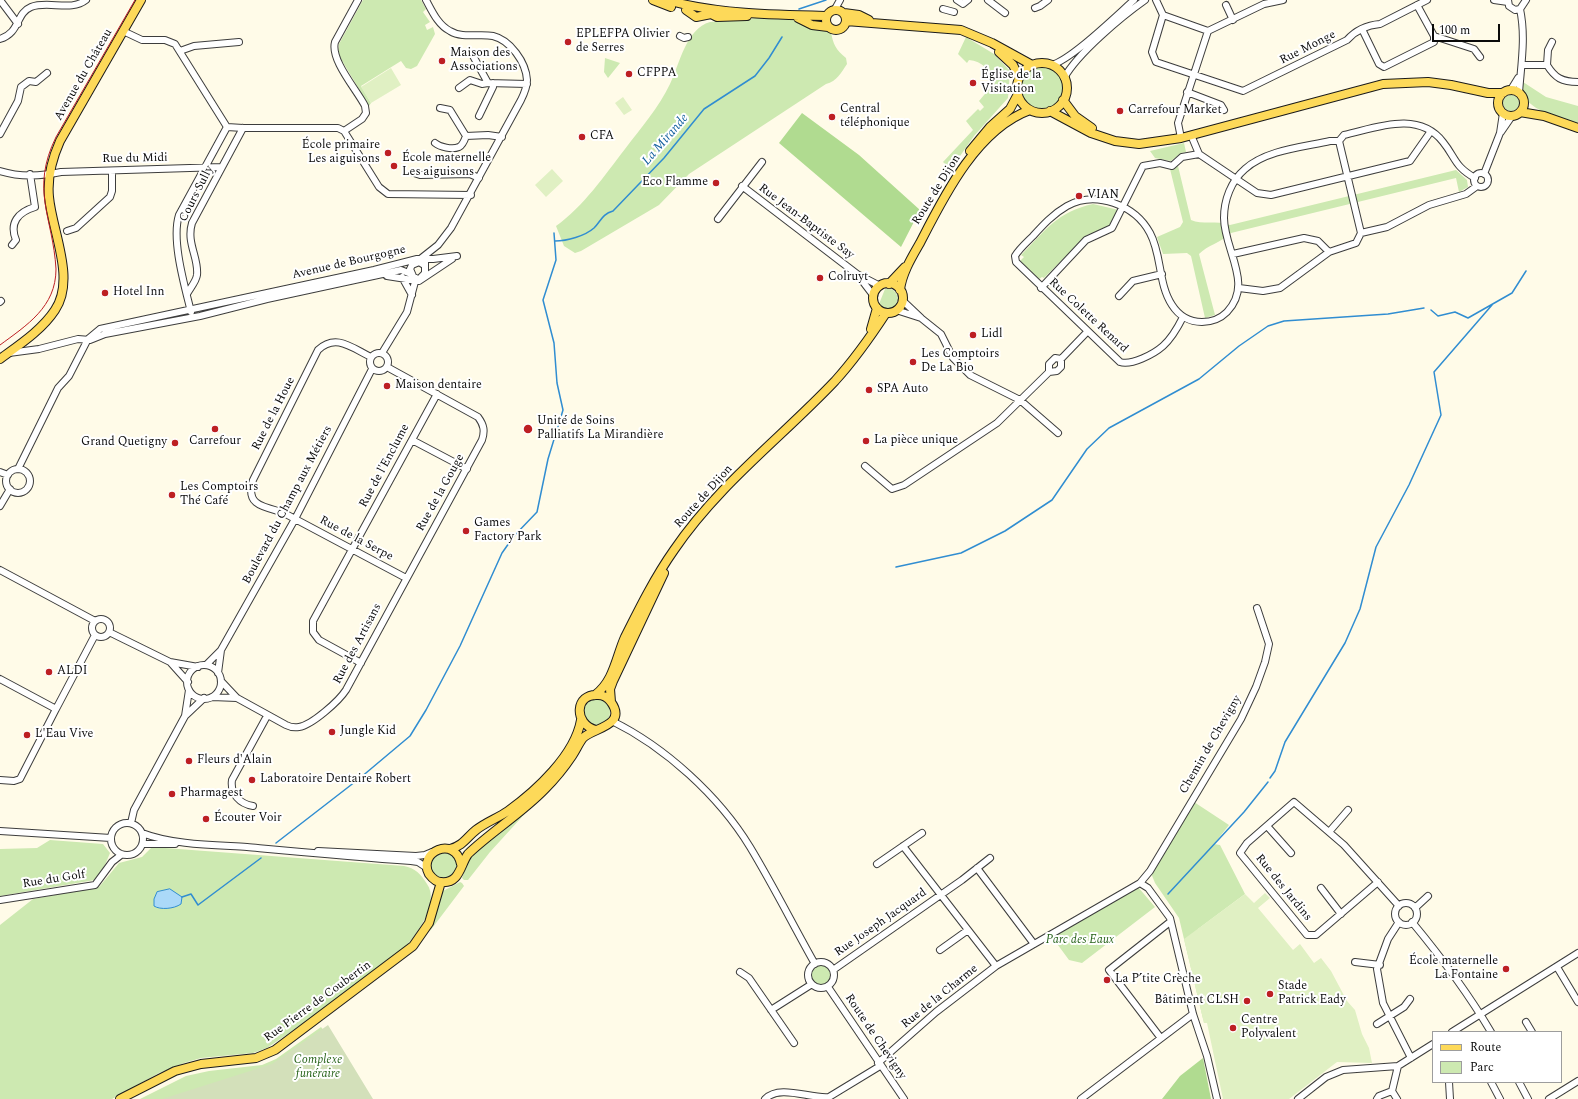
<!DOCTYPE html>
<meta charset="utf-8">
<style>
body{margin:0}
#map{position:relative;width:1578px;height:1099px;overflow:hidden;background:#fffbe8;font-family:Spectral,serif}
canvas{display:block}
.legend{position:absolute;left:1432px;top:1031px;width:130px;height:52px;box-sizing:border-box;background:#fff;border:1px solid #9d9d9d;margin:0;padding:5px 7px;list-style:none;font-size:12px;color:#0a0a0a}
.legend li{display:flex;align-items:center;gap:8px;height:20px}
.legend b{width:20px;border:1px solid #9d9d9d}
.scale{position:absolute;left:1432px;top:24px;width:68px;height:18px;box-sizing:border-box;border:2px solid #0a0a0a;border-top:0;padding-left:5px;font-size:12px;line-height:14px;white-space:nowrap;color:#0a0a0a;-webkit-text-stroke:3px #fff;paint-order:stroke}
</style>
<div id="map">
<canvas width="1578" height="1099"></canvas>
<ul class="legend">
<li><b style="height:5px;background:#fdd959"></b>Route</li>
<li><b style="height:11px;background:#cde9b1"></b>Parc</li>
</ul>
<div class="scale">100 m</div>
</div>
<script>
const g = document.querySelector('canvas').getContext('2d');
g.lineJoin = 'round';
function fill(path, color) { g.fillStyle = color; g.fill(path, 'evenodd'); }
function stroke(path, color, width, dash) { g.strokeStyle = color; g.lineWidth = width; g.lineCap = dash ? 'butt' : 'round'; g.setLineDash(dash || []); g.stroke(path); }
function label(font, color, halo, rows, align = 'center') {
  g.font = font + ' Spectral,serif'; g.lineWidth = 4; g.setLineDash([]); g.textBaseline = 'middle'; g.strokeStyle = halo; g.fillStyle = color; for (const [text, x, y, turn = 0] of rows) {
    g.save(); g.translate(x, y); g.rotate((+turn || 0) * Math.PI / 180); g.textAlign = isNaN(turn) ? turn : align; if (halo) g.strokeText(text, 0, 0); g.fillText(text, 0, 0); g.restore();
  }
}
fill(new Path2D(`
 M 363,0 L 421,0 L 426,9 L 423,12 L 430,22 L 425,25 L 427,30 L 433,27 L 435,34 L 417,66 L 411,69 L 406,68 L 401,61 L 361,86 L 371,103 L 369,106 L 338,54 L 339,44 Z
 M 756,18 C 778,18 812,18 831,32 C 833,44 836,50 846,58 L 847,64 C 841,73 837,81 826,84 L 689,174 L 659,205 L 581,251 L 575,253 L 564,246 L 556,226 C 584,206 604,176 625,149 C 641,128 659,107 670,84 C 680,63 686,29 710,22 Z
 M 966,37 L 994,54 L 1010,71 L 1008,98 L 974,136 L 951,169 L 943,162 L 973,130 L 966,121 L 978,109 L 980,111 L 984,107 L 979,101 L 995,82 C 991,71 982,61 969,60 L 967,63 L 958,54 Z
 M 605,58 L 620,63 L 608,78 L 604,72 Z
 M1019 88a22 22 0 1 1 44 0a22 22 0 1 1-44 0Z
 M 1523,82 L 1546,97 L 1578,106 L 1578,124 C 1558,118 1533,112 1521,93 Z
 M1503 103a8 8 0 1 1 16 0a8 8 0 1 1-16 0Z
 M 1184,143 L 1186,152 L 1181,153 L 1171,161 L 1155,158 L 1150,151 Z
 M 1178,166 L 1191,220 C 1202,225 1216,220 1230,225 L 1456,170 L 1467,180 L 1468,187 L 1459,192 L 1456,178 L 1231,233 C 1220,243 1208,245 1199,254 L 1215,315 L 1205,318 L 1191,256 L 1187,253 L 1163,254 L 1157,237 L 1180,227 L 1183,222 L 1170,169 Z
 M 1093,204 L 1119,210 L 1108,228 L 1087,235 L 1044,278 L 1042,277 L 1039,279 L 1020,261 L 1024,257 L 1021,255 C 1047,229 1057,212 1093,204 Z
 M 885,289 C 892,287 897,292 898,299 L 896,305 C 890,311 884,310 879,304 Z
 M584 712a13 13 0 1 1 26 0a13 13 0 1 1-26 0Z
 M 1194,802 L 1229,825 L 1214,844 L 1220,845 L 1245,894 L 1198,929 L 1204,1023 L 1179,918 L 1155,883 L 1151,873 Z
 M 531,807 L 490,852 L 468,880 L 464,880 L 462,878 L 470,856 Z
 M 50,840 L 103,844 L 110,853 L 105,865 L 95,880 L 0,896 L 0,849 L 37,848 Z
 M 152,847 L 404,866 C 415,868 421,874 427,884 C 440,902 417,935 404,948 C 386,965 364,979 344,994 C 318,1012 293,1031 267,1048 L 253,1053 L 201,1058 L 184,1063 L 159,1073 L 112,1099 L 0,1099 L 0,925 L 33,899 L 99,887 L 119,863 L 142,857 Z
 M431 865a13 13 0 1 1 26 0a13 13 0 1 1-26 0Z
 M 460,882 L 462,883 L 464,886 L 430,931 L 443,891 Z
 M 1138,887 L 1155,907 L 1082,963 L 1069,960 L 1052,937 Z
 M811 975a10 10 0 1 1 20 0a10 10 0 1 1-20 0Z
 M 321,1027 L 325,1032 L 278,1064 L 167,1099 L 140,1099 L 186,1076 L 209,1071 L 262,1065 L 276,1059 Z`), '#cde9b1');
fill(new Path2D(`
 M 802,113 L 859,155 L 920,210 L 901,247 L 779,143 Z
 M 1203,1058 L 1211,1099 L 1162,1099 L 1180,1076 Z`), '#b0db90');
fill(new Path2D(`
 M 328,1025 L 373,1099 L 162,1099 L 272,1064 Z`), '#d3e0ba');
fill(new Path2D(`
 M 391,68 L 401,85 L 371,103 L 361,87 Z
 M 623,97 L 632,110 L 624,115 L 615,103 Z
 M 552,169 L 563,181 L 546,197 L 535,185 Z
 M 1265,893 L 1270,898 L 1258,908 L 1293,950 L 1300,944 L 1314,963 L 1321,958 L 1331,971 L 1347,1001 L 1355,1010 L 1362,1034 L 1369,1048 L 1372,1063 L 1337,1062 L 1289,1099 L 1223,1099 L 1207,1023 L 1204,1023 L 1184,939 L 1245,894 L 1254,903 Z`), '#e0f0c3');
const water = new Path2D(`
 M 170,889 L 182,897 L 181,904 C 174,909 160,910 154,906 L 154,899 L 157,892 Z`);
fill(water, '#abd9f8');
stroke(water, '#308dd1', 1);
stroke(new Path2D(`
 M 799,9 L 826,0
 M 555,241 C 567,241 585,236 594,228 C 601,221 602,214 613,211 L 664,158 L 704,109 L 755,76 L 769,58 L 782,37
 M 1431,310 L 1438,316 L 1455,312 L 1468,318 L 1512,293 L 1526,271
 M 896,567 L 961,553 L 1005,531 L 1052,500 L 1087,449 L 1109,428 L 1199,379 L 1239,346 L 1268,326 L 1284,321 L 1388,314 L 1424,308
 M 1270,778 L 1275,771 L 1285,742 L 1345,643 L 1360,609 L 1376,547 L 1409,485 L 1441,415 L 1434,372 L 1492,305
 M 276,843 L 360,778 L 410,736 L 426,710 L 460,646 L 502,553 L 514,536 L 537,512 L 548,459 L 563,410 L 557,383 L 554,343 L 543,300 L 556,260 L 554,233
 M 1168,894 L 1244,812 L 1268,782
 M 182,897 L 191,894 L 198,905 L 261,858`), '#308dd1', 1.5);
const minor = new Path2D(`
 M 0,0 L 18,24
 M 957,0 L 963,4 L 968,0
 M 988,0 L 1005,13
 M 1156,0 L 1163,15 L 1208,31 L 1264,4 L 1283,0
 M 1494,0 L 1508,2
 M 1508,0 L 1509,6 L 1515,10 L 1520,9 L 1526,0
 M 1226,5 L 1233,20
 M 1035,8 L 1040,6 L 1048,0
 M 835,9 L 840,0
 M 943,9 L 954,12
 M 1163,15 L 1152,52 L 1156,62 L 1243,91 L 1347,40 C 1355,31 1367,25 1380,24 L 1427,0
 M 1362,29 L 1379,64 L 1384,67 L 1434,42 L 1434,36 L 1417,5
 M 123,31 L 142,40 L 165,40 L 175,44 L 227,127
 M 680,36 L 684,38 L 688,37
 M 1434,36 L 1474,49 L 1480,57
 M 0,39 C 20,33 16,13 31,7 C 48,0 71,12 86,0
 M 180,51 L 194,46 L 239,42
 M 472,54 L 488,83 L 527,84
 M 1051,65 C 1070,61 1117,15 1134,0
 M 1523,65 L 1547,65 C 1555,78 1562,82 1578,82
 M 1547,65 L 1548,50 L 1552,42
 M 1064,78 C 1078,53 1121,17 1145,0
 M 459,88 L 470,80 L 482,84 L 488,83
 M 1510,91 L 1518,78
 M 1187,92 L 1221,105 L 1224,110
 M 1519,93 C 1521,65 1526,37 1520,9
 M 440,108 L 450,110 L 466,136 L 488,135 L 502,137
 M 479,116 L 493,87 L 493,83
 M 227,127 L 243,128 L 338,128 L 344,131 L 379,187 L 388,194 L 471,195
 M 344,131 L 362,119 L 366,113 L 365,106 C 357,90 330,60 335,42 L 358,0
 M 1501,132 L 1512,116
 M 0,134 L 18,101 L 21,87 L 29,81 L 36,82 L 47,73
 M 1191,135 L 1199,154
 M 1181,138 L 1178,123 L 1208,31
 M 1339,141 L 1344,135 C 1376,128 1418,110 1443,142 C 1456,158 1454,166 1475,178
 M 1339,141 L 1361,233
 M 435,143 C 440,147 452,150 459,147 C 463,145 465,139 466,136
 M 0,171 C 19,177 42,176 61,172 L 222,167
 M 414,173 L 420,175 L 470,174 L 479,178
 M1474 180a7 7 0 1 1 14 0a7 7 0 1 1-14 0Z
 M 1484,174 L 1500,133 L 1503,113
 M 742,186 L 857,274
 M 718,219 L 762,162
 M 67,231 L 76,228 L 110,197 L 112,191 L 112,171
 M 1361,233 L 1387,227 L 1429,205 L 1466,194 L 1477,186
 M 12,245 L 16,240 C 9,223 18,212 35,207 L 30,174
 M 1233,254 L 1304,238 L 1318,241 L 1329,252
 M 419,260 L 438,245 L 451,228 L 521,100 C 524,94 527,87 527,80 C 526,62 510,40 493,36 C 479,33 463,39 450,31 C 438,25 432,11 426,0
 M 387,276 L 419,281 L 452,259
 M 413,276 L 410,269 L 412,265 L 419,262 L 424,265
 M 402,277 L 412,295
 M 421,277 L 425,273 L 425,257
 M 1041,288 L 1086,240 L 1112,228 L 1143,166 L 1160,163 L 1172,166 L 1182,157 L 1199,154 L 1257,193 L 1271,195 L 1410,161 L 1431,131
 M 1239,288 L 1263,291 L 1280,288 L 1329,252 L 1356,243 L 1361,233
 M 187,294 C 190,288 196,282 197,275 C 199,258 186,243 192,223 L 243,128
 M 873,295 L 857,274 L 880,286
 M 1119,296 L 1133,281 L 1162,274
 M 0,302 L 1,301
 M 896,310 L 921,318 L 902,300
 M 191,312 C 185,287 171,240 179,215 L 227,127
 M 1183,317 C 1178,327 1172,338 1163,346 C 1154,354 1131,366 1120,362 L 1016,262 L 1015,256 C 1019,249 1027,242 1033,236 C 1043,225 1053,214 1067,206 C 1096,190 1135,205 1150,233 C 1162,255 1158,284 1172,305 C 1179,316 1190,322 1202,322 C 1211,322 1220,319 1227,312 C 1254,284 1224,250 1224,218 C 1224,200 1231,181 1245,169 C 1266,150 1303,147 1330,141 L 1339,141
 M 921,318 L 941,334 L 953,358 L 970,375 L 1020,400 L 1058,433
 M370 362a9 9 0 1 1 18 0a9 9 0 1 1-18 0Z
 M 9,353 L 39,349 L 78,339 L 90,340 L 105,334 L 200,316 L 267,299 L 401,270 L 411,274
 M 382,353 L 407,312 L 416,278
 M 371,357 C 352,348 336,333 318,350 L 253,480 C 245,505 263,507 282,512 L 406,578
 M 1055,358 L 1061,359 L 1061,367 L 1057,371 L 1049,372 L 1049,364 Z
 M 1061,359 L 1087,332
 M 412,440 L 467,469
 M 865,466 L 892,489 L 904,485 L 997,423 L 1049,372
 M 18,469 L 58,388 L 69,376 L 88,339 L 100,329 L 374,270 L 417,259 L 433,259 L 457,256
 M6 481a12 12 0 1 1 24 0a12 12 0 1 1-24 0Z
 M 0,472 L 8,475
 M 0,506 L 10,489
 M 0,570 L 95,621
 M92 628a9 9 0 1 1 18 0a9 9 0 1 1-18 0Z
 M 109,632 L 170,662 L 198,667
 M 171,663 L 188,682
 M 361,663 L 319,640 L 313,632 L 313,621 L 437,394
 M 206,665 L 221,650 L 252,595 L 295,519 L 372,369
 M187 682a17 17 0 1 1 34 0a17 17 0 1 1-34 0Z
 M 218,673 L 221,650
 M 0,679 L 56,709 L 95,635
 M 221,681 L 237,698 L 286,725 C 290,727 294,728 299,727 C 312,725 339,701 346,690 L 482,440 C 485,431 484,425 478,417 L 387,367
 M 212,697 L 237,698
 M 185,716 L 204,698
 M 612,721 C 665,747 719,796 750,847 C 773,885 793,925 815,964
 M 0,780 L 14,781 L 20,779 L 56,709
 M 253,806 C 240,804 230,794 232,780 L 267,716
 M111 839a16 16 0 1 1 32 0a16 16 0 1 1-32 0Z
 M 131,823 L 134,810 L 185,716 L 189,690
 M 1267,826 L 1291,853
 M 0,831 L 111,838
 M 1329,832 L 1348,810
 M 142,833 C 173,845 215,845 247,847 C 302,852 356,857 411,861 L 418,862 L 427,868
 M 143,844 L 175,844
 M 903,846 L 996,966
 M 318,851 L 416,856 L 425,855 L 432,852
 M 877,864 L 922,833
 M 977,868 L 1034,944
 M 1378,882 L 1316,935 L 1307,935 L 1240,853 L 1247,843 L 1294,802 L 1344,845 L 1399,906
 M 1140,883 L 1148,888 L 1170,918 L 1193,1014 L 1207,1056 L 1217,1099
 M 1321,888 L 1341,914
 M 0,900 L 95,885 L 112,862 L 121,855
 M1395 914a11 11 0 1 1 22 0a11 11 0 1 1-22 0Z
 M 1415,908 L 1428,896
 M 1399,922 L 1388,939 L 1377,969 L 1383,1003 L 1411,1058
 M 1412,922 C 1441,957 1468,993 1491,1032
 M 940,950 L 968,930
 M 1355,962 L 1380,965
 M808 975a13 13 0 1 1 26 0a13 13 0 1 1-26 0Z
 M 1557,967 L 1578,1002
 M 833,970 L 962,880 L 990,858
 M 740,972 L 749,978 L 794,1043
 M 828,987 L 904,1099
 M 771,1010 L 812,984
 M 1526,1022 L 1532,1032
 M 1377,1024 L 1404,1007 L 1410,999
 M 1452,1032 L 1578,953
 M 1160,1037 L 1109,970 L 1170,922
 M 878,1063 L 936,1012 L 996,966 L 1140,883 L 1150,871 L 1241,719 L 1256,687 L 1265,662 L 1269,644 L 1257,608
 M 1449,1082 L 1450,1099
 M 1491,1082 L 1500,1099
 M 1519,1082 L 1528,1099
 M 765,1099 C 780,1084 810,1099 829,1097 L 880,1066
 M 1081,1099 L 1193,1014
 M 1298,1099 L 1326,1077 L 1343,1070 L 1398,1066 L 1433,1044
 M 1377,1099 L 1379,1096 L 1392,1091
 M 1397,1099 L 1392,1091 L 1398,1066
 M 1549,1099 L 1578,1081`);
const major = new Path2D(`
 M 653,0 L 671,7
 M 666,0 C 717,14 773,15 826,16
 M826 20a10 10 0 1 1 20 0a10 10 0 1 1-20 0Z
 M 686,10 L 696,17 L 711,14 L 717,17 L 747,16
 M 844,13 L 859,15 L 869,20
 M 798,18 L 812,25 L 828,27
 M 846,21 L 961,30 L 992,43 L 1032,65
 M 999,52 L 1013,65 L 1019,77
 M1017 88a25 25 0 1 1 50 0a25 25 0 1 1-50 0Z
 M1498 103a13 13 0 1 1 26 0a13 13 0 1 1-26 0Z
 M 1063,100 L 1075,116 L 1092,128
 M 1050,111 L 1091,133 L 1115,141 L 1139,144 L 1181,138 L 1383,84 L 1428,82 L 1451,85 L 1488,93 L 1503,93
 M 1520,112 L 1544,116 L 1578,128
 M 970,151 L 990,127 L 1010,109 L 1018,94
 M873 298a15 15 0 1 1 30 0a15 15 0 1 1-30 0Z
 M 889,284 L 905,267
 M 900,290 C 902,273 912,257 920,243 C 944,196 977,129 1030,110
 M 871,329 L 877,308
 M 0,359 C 19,345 42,330 55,310 C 76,279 52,231 49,197 C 47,177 52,159 60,141 L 141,0
 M 595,695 C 614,681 616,657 625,637 C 640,607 655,577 674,550 C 718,485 782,437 835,381 C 854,360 871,336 886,313
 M 611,702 L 610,689 L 613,681 L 664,573
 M 450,849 C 463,846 467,837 476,830 C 486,822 498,818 508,811 C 536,791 575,755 581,720
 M 461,864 C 455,835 417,852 429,874 C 432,878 436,882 441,882 C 460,884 460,865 468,854 C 492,831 522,813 545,789 C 555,779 564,768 572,756 C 576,750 579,743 583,738 C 592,728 628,726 611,702 C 608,698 603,695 598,695 C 575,693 573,724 596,730
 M 120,1099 L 175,1071 L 201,1064 L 256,1058 L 275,1050 L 413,946 L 429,923 L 441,882`);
stroke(minor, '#3d3d3d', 8);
stroke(major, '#1b1b1b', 10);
stroke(minor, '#fff', 6);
stroke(major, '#fdd959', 8);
stroke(new Path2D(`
 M 0,345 C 27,325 56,307 56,269 C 53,217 30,190 56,137 L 135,0`), '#bd1f23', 1);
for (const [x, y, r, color] of [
 [568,42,4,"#bd1f23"],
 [442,61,4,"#bd1f23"],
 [629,74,4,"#bd1f23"],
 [973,83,4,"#bd1f23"],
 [1120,111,4,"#bd1f23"],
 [832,117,4,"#bd1f23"],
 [582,137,4,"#bd1f23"],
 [388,153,4,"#bd1f23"],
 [394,166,4,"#bd1f23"],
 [716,183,4,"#bd1f23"],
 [1079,196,4,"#bd1f23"],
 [820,278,4,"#bd1f23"],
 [105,293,4,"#bd1f23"],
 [973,335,4,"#bd1f23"],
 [913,362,4,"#bd1f23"],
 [387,386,4,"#bd1f23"],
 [869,390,4,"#bd1f23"],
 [215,429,4,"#bd1f23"],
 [528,429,5,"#bd1f23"],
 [866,441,4,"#bd1f23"],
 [175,443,4,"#bd1f23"],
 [172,495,4,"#bd1f23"],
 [466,531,4,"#bd1f23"],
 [49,672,4,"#bd1f23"],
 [332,732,4,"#bd1f23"],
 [27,735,4,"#bd1f23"],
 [189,761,4,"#bd1f23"],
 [252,780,4,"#bd1f23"],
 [172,794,4,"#bd1f23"],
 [206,819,4,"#bd1f23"],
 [1506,969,4,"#bd1f23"],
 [1107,980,4,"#bd1f23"],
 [1270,994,4,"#bd1f23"],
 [1247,1001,4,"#bd1f23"],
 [1233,1028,4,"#bd1f23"]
]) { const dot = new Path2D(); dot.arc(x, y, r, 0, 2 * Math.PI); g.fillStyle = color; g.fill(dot); stroke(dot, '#fff', 1.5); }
label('12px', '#0a0a0a', '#fff', [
 ["EPLEFPA Olivier",576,35],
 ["de Serres",576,49],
 ["Maison des",450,54],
 ["Associations",450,68],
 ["CFPPA",637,74],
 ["Église de la",981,76],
 ["Visitation",981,90],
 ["Central",840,110],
 ["téléphonique",840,124],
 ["Carrefour Market",1128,111],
 ["CFA",590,137],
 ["École primaire",380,146,"right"],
 ["Les aiguisons",380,160,"right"],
 ["École maternelle",402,159],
 ["Les aiguisons",402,173],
 ["Eco Flamme",708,183,"right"],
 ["VIAN",1087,196],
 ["Colruyt",828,278],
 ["Hotel Inn",113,293],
 ["Lidl",981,335],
 ["Les Comptoirs",921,355],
 ["De La Bio",921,369],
 ["Maison dentaire",395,386],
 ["SPA Auto",877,390],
 ["Unité de Soins",537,422],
 ["Palliatifs La Mirandière",537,436],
 ["La pièce unique",874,441],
 ["Carrefour",215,442,"center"],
 ["Grand Quetigny",167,443,"right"],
 ["Les Comptoirs",180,488],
 ["Thé Café",180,502],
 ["Games",474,524],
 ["Factory Park",474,538],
 ["ALDI",57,672],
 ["Jungle Kid",340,732],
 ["L'Eau Vive",35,735],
 ["Fleurs d'Alain",197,761],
 ["Laboratoire Dentaire Robert",260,780],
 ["Pharmagest",180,794],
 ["Écouter Voir",214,819],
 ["École maternelle",1498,962,"right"],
 ["La Fontaine",1498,976,"right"],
 ["La P’tite Crèche",1115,980],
 ["Stade",1278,987],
 ["Patrick Eady",1278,1001],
 ["Bâtiment CLSH",1239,1001,"right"],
 ["Centre",1241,1021],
 ["Polyvalent",1241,1035]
], 'left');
label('12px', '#0a0a0a', '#fff', [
 ["Rue Monge",1308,48,-27],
 ["Avenue du Château",84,75,-60],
 ["Rue du Midi",135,159,-1],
 ["Route de Dijon",937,190,-58],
 ["Cours Sully",197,194,-63],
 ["Rue Jean-Baptiste Say",806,222,37],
 ["Avenue de Bourgogne",349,263,-13],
 ["Rue Colette Renard",1088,316,43],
 ["Rue de la Houe",274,414,-63],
 ["Rue de l'Enclume",385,466,-62],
 ["Rue de la Gouge",441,493,-61],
 ["Route de Dijon",704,497,-48],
 ["Boulevard du Champ aux Métiers",288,505,-62],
 ["Rue de la Serpe",356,539,28],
 ["Rue des Artisans",358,644,-62],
 ["Chemin de Chevigny",1211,745,-60],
 ["Rue du Golf",54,880,-9],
 ["Rue des Jardins",1283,888,51],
 ["Rue Joseph Jacquard",881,923,-35],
 ["Rue de la Charme",940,997,-39],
 ["Rue Pierre de Coubertin",318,1002,-36],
 ["Route de Chevigny",875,1037,56]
]);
label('italic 12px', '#27631a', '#fff', [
 ["Parc des Eaux",1080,941],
 ["Complexe",318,1061],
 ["funéraire",318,1075]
]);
label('italic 13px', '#115e9e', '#fff', [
 ["La Mirande",666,140,-49]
]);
</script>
